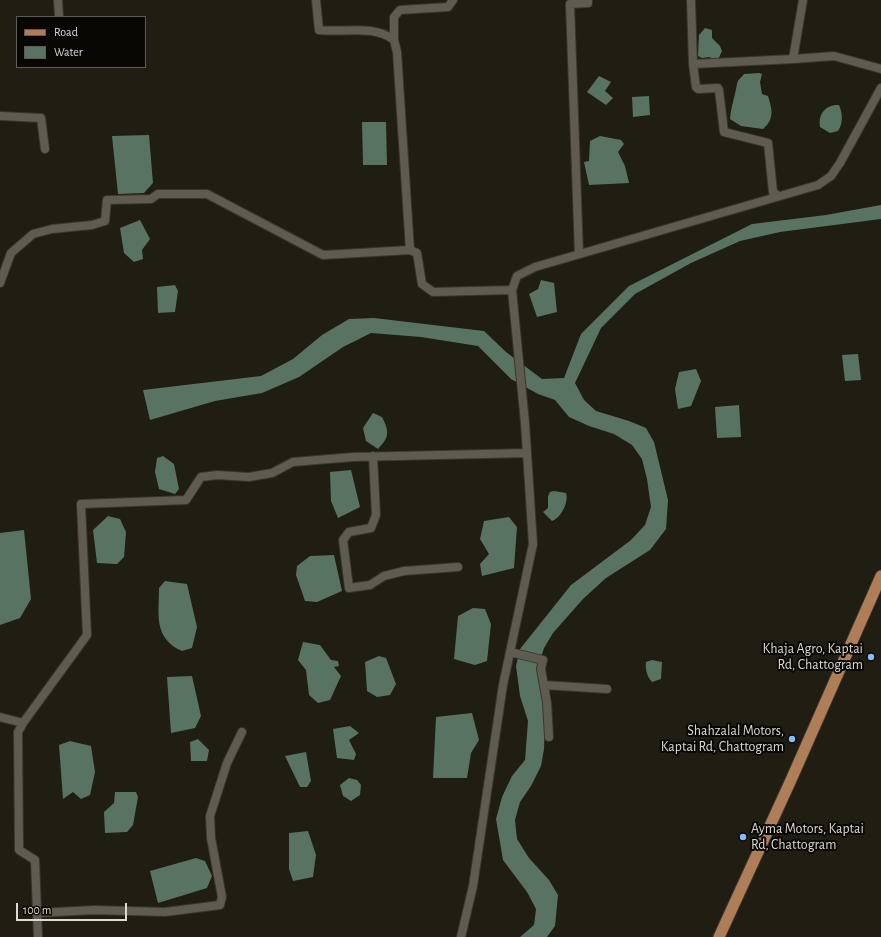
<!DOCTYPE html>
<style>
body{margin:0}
#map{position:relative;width:881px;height:937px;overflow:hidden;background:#201d13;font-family:"Alegreya Sans",sans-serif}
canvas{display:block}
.legend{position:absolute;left:16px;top:16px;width:130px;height:52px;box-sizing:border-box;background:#090704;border:1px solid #5e5c58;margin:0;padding:5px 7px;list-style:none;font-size:12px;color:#dedbd5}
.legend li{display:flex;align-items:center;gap:8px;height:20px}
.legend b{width:20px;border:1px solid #5e5c58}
.scale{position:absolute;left:16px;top:903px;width:111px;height:18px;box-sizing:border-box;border:2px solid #dedbd5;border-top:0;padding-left:5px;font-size:12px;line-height:14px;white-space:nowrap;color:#dedbd5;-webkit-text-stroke:3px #090704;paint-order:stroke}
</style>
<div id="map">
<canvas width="881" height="937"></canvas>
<ul class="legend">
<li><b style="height:5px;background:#af7e57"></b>Road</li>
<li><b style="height:11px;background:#587362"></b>Water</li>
</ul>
<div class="scale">100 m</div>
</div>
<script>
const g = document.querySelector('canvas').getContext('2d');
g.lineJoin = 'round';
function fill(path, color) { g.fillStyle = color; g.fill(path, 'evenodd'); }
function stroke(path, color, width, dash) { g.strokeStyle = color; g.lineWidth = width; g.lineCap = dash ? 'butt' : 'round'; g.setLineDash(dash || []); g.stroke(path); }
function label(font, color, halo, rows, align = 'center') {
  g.font = font + ' "Alegreya Sans",sans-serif'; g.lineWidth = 4; g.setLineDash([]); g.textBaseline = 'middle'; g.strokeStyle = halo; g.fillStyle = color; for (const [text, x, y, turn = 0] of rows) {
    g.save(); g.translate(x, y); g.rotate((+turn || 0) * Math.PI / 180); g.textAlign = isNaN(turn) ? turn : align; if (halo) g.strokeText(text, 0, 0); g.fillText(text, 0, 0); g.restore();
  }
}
fill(new Path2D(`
 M 705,28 L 712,30 L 712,38 L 720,46 L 722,51 L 718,60 L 712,60 L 710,57 L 702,58 L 698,56 L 699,35 Z
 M 759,73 L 762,74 L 760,82 L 762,94 L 768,96 C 772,109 775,119 763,129 L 741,126 L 730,119 C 731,107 735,96 737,84 C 737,80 742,77 744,74 Z
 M 599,76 L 611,82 L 605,91 L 613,98 L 606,105 L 587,92 Z
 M 649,96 L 650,115 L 633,117 L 632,97 Z
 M 835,105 L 839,105 C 843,114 843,124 838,131 L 830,133 L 820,127 C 818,115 824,107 835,105 Z
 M 362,122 L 386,122 L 387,165 L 363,165 Z
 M 149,135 L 153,183 L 144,193 L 118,194 L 112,136 Z
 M 600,136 L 621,140 L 624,144 L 618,152 L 625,166 L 629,183 L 589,185 L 584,162 L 589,161 L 590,141 Z
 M 881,205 L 881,219 L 780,232 L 740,241 L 691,263 L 635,294 L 601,328 L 575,383 L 584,400 L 596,411 L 629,421 L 646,428 L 654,442 L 668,500 L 666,529 L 650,550 L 606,578 L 583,599 L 553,633 L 544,648 L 539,664 L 545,723 L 544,749 L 541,766 L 531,786 L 520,802 L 515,820 L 517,839 L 529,858 L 549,880 L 558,895 L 555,926 L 547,937 L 520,937 L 534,925 L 536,909 L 527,892 L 503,860 L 496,819 L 502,797 L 512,776 L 525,760 L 528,721 L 520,696 L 516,666 L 520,649 L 571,585 L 631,540 L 645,525 L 651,507 L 647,479 L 642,459 L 632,445 L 614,434 L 589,426 L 569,417 L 555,400 L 538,394 L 511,379 L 478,346 L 421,337 L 371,333 L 343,347 L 299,377 L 262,393 L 215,401 L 150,420 L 143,390 L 261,376 L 293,359 L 322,335 L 349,319 L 374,318 L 484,331 L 506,352 L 542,379 L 564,378 L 581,334 L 629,286 L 752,224 L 826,215 Z
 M 140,220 L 150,239 L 142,250 L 143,259 L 134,262 L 124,253 L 120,228 Z
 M 541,280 L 554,283 L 557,312 L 537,317 L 529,294 L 538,289 Z
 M 175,285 L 178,291 L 175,312 L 158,313 L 157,287 Z
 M 858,354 L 861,380 L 845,381 L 842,355 Z
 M 696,369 L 701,381 L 691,406 L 678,409 L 675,389 L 679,372 Z
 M 739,405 L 741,437 L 717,438 L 715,407 Z
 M 373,413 L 382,417 C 390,433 389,437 378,449 L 366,441 L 363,428 Z
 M 163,456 L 174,464 L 179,489 L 175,494 L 159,489 L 155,472 L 157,458 Z
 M 351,470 L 360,507 L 338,518 L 331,501 L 330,472 Z
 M 554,491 L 566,493 C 569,502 561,518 552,521 L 543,512 L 548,508 L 548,496 L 550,492 Z
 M 108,516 L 120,519 L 126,532 L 124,557 L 117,564 L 97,563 L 93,530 Z
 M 509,517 L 517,527 L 514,568 L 482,576 L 480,564 L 489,554 L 480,539 L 484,521 Z
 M 24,530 L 31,599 L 20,618 L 0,625 L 0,533 Z
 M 334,555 L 342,591 L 317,602 L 305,601 L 296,575 L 297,566 L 310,556 Z
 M 165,581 L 187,584 L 197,627 L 192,648 L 182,651 C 153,638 159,614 159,588 Z
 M 473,608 L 485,609 L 491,624 L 487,661 L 475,665 L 454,659 L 458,616 Z
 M 303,642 L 320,645 L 331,660 L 338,661 L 339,666 L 334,667 L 341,676 L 330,700 L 318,703 L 309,695 L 306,670 L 298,660 Z
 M 379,656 L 386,658 L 396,684 L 390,695 L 377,697 L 367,691 L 365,662 Z
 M 652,660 L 662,662 L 661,679 L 652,682 C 647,677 645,669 646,662 Z
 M 192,676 L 201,716 L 195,728 L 171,733 L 167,677 Z
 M 472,713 L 479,740 L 471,753 L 467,778 L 433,778 L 436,717 Z
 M 350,726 L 359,733 L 349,740 L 356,754 L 354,760 L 337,758 L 333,729 Z
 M 198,739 L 209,750 L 207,761 L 191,761 L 190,742 Z
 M 70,741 L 91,746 L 95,772 L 90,795 L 81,799 L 73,792 L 63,799 L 59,745 Z
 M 306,752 L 311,781 L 307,787 L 300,787 L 285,756 Z
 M 349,778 L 357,780 L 361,785 L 360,795 L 351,801 L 343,796 L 340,785 Z
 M 115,792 L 136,792 L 138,797 L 133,825 L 127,832 L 105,833 L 104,812 L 114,803 Z
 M 308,831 L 316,855 L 313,877 L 293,881 L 289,869 L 289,833 Z
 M 196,858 L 205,861 L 212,876 L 207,888 L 158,903 L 150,871 Z`), '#587362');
const minor = new Path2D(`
 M 58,0 L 59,17
 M 316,0 L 319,30 C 343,33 374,24 394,40
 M 453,0 L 448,7 L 400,10 L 394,17 L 394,40 L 397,52 L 410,250 L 417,253 L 422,284 L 433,292 L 512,290
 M 691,0 L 693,64
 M 803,0 L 793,59 L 834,56 L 881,69
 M 0,116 L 41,118 L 45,149
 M 777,195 L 773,192 L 768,143 L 724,132 L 719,90 L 718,88 L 698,89 L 696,87 L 693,64 L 793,59
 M 579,254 L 570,4 L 588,3 L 588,0
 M 0,283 L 11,253 L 33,234 L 52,229 L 92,225 L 105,221 L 107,200 L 151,199 L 158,194 L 207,194 L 323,255 L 410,250
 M 373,456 L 376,515 L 371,528 L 349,532 L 343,540 L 349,588 L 370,585 L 384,576 L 404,571 L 458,567
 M 510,652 L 543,660 L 541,669 L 547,703 L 549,737
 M 544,685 L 607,689
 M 0,717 L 23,723
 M 37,913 L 94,910 L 165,912 L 220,905 L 222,897 L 211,838 L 210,816 L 227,763 L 242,732
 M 38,937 L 35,860 L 19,850 L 18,732 L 23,723 L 87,635 L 81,504 L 186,500 L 201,477 L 217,475 L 249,477 L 272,473 L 293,462 L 353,457 L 527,453
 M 461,937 L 473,886 L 503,685 L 533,544 L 525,423 L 512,290 L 517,276 L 535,267 L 818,185 L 831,176 L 840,163 L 881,88`);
const major = new Path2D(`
 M 719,937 L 791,780 L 881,576`);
stroke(minor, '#393630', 10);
stroke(major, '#393630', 13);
stroke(minor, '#605b50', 8);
stroke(major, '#af7e57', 11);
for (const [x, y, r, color] of [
 [871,657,4,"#8abafc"],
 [792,739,4,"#8abafc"],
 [743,837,4,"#8abafc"]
]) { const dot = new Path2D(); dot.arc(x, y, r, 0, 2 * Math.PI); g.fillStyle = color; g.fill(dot); stroke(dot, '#090704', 1.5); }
label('14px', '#dedbd5', '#090704', [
 ["Khaja Agro, Kaptai",863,649],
 ["Rd, Chattogram",863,665],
 ["Shahzalal Motors,",784,731],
 ["Kaptai Rd, Chattogram",784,747],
 ["Ayma Motors, Kaptai",751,829,"left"],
 ["Rd, Chattogram",751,845,"left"]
], 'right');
</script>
